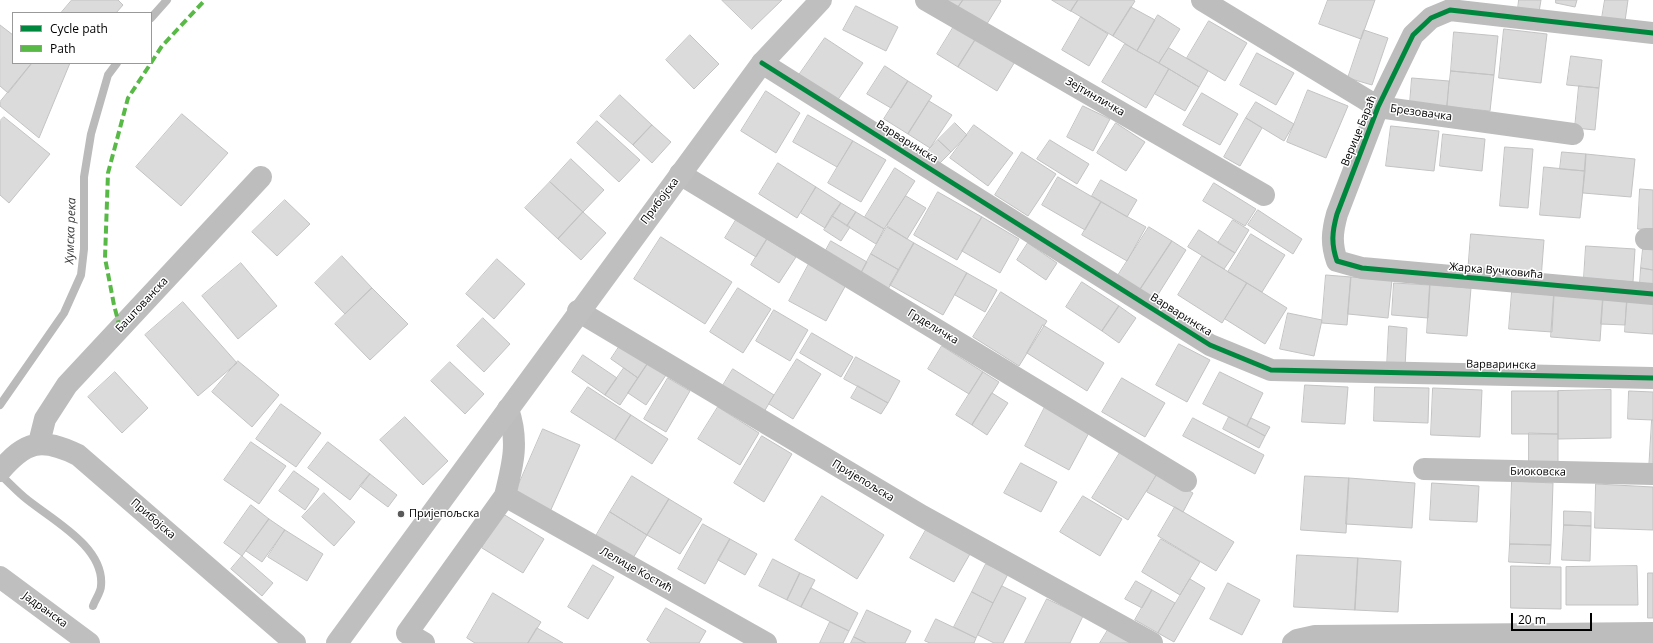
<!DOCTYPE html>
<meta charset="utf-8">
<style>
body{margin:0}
#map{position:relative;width:1653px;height:643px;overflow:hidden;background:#fff;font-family:"Open Sans",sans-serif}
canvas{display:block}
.legend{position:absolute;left:12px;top:12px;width:140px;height:52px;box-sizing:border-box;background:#fff;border:1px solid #999;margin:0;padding:5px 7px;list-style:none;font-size:12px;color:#000}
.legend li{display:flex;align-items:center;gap:8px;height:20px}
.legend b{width:20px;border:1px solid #999}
.scale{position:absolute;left:1511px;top:613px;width:81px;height:18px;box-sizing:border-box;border:2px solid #000;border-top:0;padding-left:5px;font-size:12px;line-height:14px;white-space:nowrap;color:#000;-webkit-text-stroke:3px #fff;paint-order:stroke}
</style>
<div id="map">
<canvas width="1653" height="643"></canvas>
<ul class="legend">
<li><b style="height:5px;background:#00873e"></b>Cycle path</li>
<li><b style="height:5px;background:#58b947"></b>Path</li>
</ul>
<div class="scale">20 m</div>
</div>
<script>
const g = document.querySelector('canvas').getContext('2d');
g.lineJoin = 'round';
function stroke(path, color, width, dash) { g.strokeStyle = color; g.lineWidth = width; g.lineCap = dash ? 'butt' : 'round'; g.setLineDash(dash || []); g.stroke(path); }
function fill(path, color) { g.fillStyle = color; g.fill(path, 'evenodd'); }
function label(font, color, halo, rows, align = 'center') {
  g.font = font + ' "Open Sans",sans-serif'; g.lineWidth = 3; g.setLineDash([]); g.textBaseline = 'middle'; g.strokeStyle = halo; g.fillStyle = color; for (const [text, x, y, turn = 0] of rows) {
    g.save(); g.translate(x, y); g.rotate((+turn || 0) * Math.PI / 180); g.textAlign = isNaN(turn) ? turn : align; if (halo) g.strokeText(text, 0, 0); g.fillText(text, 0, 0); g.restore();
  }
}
stroke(new Path2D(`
 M 151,18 L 167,0
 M 0,405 L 64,313 L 81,275 L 84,249 L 84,177 L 91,134 L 108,75 L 117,63
 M 0,474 C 8,482 16,490 24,497 C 50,519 105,546 101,586 C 101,592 95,600 93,606`), '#bababa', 8);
const building = new Path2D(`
 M 72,0 L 118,0 L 123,5 L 116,13 L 61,13 Z
 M 722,0 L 782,0 L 752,29 Z
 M 940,0 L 963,0 L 956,10 Z
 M 963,0 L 1000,0 L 1001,1 L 985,27 L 956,10 Z
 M 1052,0 L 1078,0 L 1071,11 Z
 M 1078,0 L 1133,0 L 1135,1 L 1113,36 L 1071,11 Z
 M 1328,0 L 1375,0 L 1361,39 L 1319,24 Z
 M 1519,0 L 1541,0 L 1539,12 L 1518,9 Z
 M 1556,0 L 1577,0 L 1575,7 L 1556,3 Z
 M 1605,0 L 1628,0 L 1625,21 L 1602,18 Z
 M 856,6 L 898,27 L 886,51 L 843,30 Z
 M 1131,7 L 1155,20 L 1137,51 L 1113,36 Z
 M 1158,15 L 1180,29 L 1159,63 L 1137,51 Z
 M 1081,17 L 1108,34 L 1089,66 L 1062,50 Z
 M 1209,21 L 1247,43 L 1225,81 L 1187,58 Z
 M 956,23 L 977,37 L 958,67 L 937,54 Z
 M 0,25 L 13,35 L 13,63 L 32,63 L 8,93 L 0,86 Z
 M 1504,29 L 1547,34 L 1541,83 L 1499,78 Z
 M 1364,30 L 1388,38 L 1372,85 L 1348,78 Z
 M 1454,32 L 1498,36 L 1494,75 L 1451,71 Z
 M 690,35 L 719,64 L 694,89 L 666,60 Z
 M 977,37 L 1016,60 L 997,91 L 958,67 Z
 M 825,38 L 863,63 L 837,101 L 799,75 Z
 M 1125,44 L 1169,69 L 1146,108 L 1102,82 Z
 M 1169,48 L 1208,71 L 1199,87 L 1159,63 Z
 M 1257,53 L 1294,73 L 1276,105 L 1240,85 Z
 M 1571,56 L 1602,60 L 1599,88 L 1567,85 Z
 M 32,63 L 70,63 L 39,138 L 0,106 L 0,102 Z
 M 885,66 L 908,81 L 891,108 L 867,94 Z
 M 1169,69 L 1199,87 L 1185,111 L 1155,94 Z
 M 1451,71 L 1494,75 L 1490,111 L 1447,107 Z
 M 1412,78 L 1449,81 L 1447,107 L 1410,103 Z
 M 908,81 L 932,96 L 908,134 L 884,119 Z
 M 1579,86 L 1599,88 L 1595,130 L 1575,128 Z
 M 1308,90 L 1348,106 L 1326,158 L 1287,142 Z
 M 766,91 L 800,113 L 776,153 L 741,131 Z
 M 1202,93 L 1238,114 L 1220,145 L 1183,125 Z
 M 620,95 L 652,125 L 633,145 L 600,116 Z
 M 929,101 L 952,115 L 930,148 L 908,134 Z
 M 1256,102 L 1294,124 L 1284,141 L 1246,118 Z
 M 1083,106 L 1110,119 L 1093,151 L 1067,137 Z
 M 182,114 L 228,153 L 181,206 L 136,167 Z
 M 808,115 L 853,141 L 837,167 L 793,142 Z
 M 4,117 L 50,154 L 9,203 L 0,195 L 0,121 Z
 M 1246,118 L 1262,128 L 1240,166 L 1224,157 Z
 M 597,121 L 640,160 L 619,182 L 577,143 Z
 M 955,123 L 967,135 L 951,152 L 938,140 Z
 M 1116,123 L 1145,142 L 1126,171 L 1097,153 Z
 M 652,125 L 671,142 L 652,163 L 633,145 Z
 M 974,125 L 1013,153 L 988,186 L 950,158 Z
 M 1391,126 L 1439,131 L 1434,171 L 1386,166 Z
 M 1443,134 L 1485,139 L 1482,171 L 1440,166 Z
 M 938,140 L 951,152 L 935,168 L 923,156 Z
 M 1050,140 L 1089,164 L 1077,184 L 1037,159 Z
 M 853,141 L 886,160 L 861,202 L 828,183 Z
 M 1505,147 L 1533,149 L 1528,208 L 1500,206 Z
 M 1022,152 L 1056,174 L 1028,216 L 995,195 Z
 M 1562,152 L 1586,154 L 1585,171 L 1560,169 Z
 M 1586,154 L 1635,159 L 1631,197 L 1583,193 Z
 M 571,159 L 604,190 L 583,212 L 550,182 Z
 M 778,163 L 816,187 L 797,218 L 759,194 Z
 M 1544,167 L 1585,171 L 1580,218 L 1540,215 Z
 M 895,168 L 915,181 L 884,229 L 865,217 Z
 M 1058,177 L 1101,202 L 1085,230 L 1042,205 Z
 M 1101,180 L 1137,200 L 1127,217 L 1092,196 Z
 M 550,182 L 583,212 L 558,239 L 525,208 Z
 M 1214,183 L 1256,209 L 1245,226 L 1203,201 Z
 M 816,187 L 841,203 L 825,228 L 801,213 Z
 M 1640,189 L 1653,190 L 1653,230 L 1638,229 Z
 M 938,192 L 982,217 L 957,260 L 914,235 Z
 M 906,196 L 926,208 L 907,239 L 887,226 Z
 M 285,200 L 310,224 L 277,256 L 252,232 Z
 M 1101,202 L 1146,227 L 1127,261 L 1082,235 Z
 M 841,203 L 856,212 L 847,226 L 832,216 Z
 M 1258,210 L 1302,239 L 1293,254 L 1248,225 Z
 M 583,212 L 606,233 L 581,260 L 558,239 Z
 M 856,212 L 884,229 L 876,244 L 847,226 Z
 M 832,216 L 850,227 L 841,241 L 824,230 Z
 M 982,217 L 1019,239 L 1000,273 L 962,251 Z
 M 736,220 L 767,239 L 756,257 L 725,238 Z
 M 1233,220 L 1249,230 L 1235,253 L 1218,243 Z
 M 887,227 L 914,243 L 899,270 L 871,254 Z
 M 1149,227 L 1172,241 L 1139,291 L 1117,277 Z
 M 1199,230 L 1235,253 L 1224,269 L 1188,247 Z
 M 1251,234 L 1285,255 L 1262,292 L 1228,272 Z
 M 1471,234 L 1544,240 L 1541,279 L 1468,273 Z
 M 661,237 L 732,282 L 705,324 L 634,279 Z
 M 767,239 L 796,257 L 779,283 L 751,265 Z
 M 831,241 L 867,262 L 860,275 L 824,254 Z
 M 1172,241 L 1186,250 L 1154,301 L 1139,291 Z
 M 914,243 L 967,273 L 943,315 L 890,285 Z
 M 1028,243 L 1057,263 L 1046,280 L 1017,260 Z
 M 1586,246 L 1635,249 L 1633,282 L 1584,278 Z
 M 1643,249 L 1653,250 L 1653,270 L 1641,268 Z
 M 871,254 L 899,270 L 887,291 L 860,275 Z
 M 342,256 L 372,288 L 345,314 L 315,283 Z
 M 1202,256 L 1247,283 L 1222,323 L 1178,295 Z
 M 497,259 L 525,284 L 494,319 L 466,294 Z
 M 810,262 L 847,283 L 826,321 L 789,301 Z
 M 241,263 L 277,306 L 238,339 L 202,296 Z
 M 1641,268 L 1653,270 L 1653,285 L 1640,284 Z
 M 967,273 L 997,290 L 985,312 L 955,295 Z
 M 1326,275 L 1351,277 L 1347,325 L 1322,323 Z
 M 1351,277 L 1392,280 L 1388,318 L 1348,314 Z
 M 1082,282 L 1119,306 L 1102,331 L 1066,307 Z
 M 1247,283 L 1287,308 L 1265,344 L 1225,319 Z
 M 1394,283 L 1430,285 L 1428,318 L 1392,315 Z
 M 1430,285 L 1471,288 L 1467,336 L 1427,333 Z
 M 372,288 L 408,324 L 370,360 L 335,324 Z
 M 738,288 L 771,309 L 743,353 L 710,332 Z
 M 1001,292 L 1047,321 L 1019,366 L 973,337 Z
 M 1512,292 L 1554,295 L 1552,332 L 1509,329 Z
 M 1554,295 L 1603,298 L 1600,341 L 1551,337 Z
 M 1603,298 L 1627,300 L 1625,325 L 1601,324 Z
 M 1627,300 L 1653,302 L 1653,334 L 1625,332 Z
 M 183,302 L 237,363 L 198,396 L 145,335 Z
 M 1119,306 L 1136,318 L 1119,343 L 1102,331 Z
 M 774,310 L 808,330 L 790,361 L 756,341 Z
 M 1288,313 L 1322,320 L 1314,356 L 1280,349 Z
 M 483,318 L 510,344 L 484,372 L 457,346 Z
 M 1043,325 L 1104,363 L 1087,391 L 1027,353 Z
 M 1389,326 L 1407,328 L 1405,368 L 1387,367 Z
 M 812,333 L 853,357 L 841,377 L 800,353 Z
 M 621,344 L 648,363 L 638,378 L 611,359 Z
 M 1179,344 L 1210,360 L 1187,402 L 1156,385 Z
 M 942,346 L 983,372 L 969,394 L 928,369 Z
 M 583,355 L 617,378 L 605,395 L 572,372 Z
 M 856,357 L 900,381 L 888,403 L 844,379 Z
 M 797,359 L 821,374 L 793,419 L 769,404 Z
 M 238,361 L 279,395 L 252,427 L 212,392 Z
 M 450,362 L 484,394 L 465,414 L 431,381 Z
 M 648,363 L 666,375 L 646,405 L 628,393 Z
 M 624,368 L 638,378 L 620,405 L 605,395 Z
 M 733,369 L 774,395 L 761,417 L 719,392 Z
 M 115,372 L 148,408 L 122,433 L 88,397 Z
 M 983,372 L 999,382 L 972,425 L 956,415 Z
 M 1220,372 L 1263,393 L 1247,426 L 1203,404 Z
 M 668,378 L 690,391 L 666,432 L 644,419 Z
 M 1122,378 L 1165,403 L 1145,437 L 1102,412 Z
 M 1305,385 L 1348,387 L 1345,424 L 1302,422 Z
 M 858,386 L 888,403 L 881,414 L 851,398 Z
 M 588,387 L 631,415 L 615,440 L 571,412 Z
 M 1375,387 L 1429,388 L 1428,423 L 1374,421 Z
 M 1433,388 L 1482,390 L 1480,437 L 1431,435 Z
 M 1611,390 L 1611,438 L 1558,439 L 1558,391 Z
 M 1512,391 L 1558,391 L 1558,434 L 1512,434 Z
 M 1629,391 L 1653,392 L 1653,420 L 1628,419 Z
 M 992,393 L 1008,403 L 987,435 L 972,425 Z
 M 281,404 L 321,433 L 296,467 L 256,439 Z
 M 1046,405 L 1091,429 L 1069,470 L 1025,446 Z
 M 718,407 L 759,433 L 740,465 L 698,439 Z
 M 631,415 L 668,439 L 652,464 L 615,440 Z
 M 405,417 L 448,461 L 423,485 L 380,440 Z
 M 1229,417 L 1265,436 L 1259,448 L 1223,429 Z
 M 1193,418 L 1264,455 L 1255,474 L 1183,436 Z
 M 1251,418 L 1270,427 L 1265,436 L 1247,426 Z
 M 1652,420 L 1653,420 L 1653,470 L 1649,470 Z
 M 543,429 L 580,445 L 549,514 L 513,498 Z
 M 1529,433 L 1558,434 L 1558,468 L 1529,468 Z
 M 762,436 L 792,454 L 764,502 L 734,483 Z
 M 251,442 L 286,466 L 259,504 L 224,480 Z
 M 328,442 L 370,474 L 350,500 L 308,468 Z
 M 1121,451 L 1157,474 L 1128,520 L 1092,498 Z
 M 1021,463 L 1057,482 L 1041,512 L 1004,493 Z
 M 294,471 L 319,489 L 305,510 L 279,491 Z
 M 370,474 L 397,495 L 388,507 L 360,486 Z
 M 1157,474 L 1193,493 L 1183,512 L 1147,492 Z
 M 632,476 L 669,499 L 647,535 L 610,512 Z
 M 1305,476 L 1349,478 L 1346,533 L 1301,530 Z
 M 1349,478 L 1415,483 L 1412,528 L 1346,524 Z
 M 1512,481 L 1553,483 L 1551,545 L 1510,544 Z
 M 1432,483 L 1479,486 L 1477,522 L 1430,520 Z
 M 1596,484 L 1653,487 L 1653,530 L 1595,528 Z
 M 324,493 L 355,522 L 334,546 L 302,517 Z
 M 822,496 L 884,535 L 857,579 L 795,540 Z
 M 1083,496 L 1122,519 L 1100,556 L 1060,532 Z
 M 669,499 L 702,519 L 680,554 L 647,535 Z
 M 251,505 L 269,519 L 242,556 L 224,543 Z
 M 1175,507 L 1234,542 L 1216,571 L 1158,536 Z
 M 1564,511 L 1591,512 L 1591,526 L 1564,525 Z
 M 610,512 L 647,535 L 630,563 L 593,541 Z
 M 503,514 L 544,539 L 523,573 L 482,548 Z
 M 269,519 L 285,530 L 262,562 L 246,551 Z
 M 703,524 L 730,539 L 705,584 L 678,569 Z
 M 1564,525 L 1591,526 L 1590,561 L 1562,560 Z
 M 285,530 L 323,554 L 307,581 L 268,557 Z
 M 926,530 L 970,554 L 954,582 L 910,558 Z
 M 730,539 L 757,554 L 745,575 L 718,560 Z
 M 1161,539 L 1200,562 L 1180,595 L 1142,572 Z
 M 1510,544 L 1551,545 L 1550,564 L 1509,562 Z
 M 1297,555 L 1358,558 L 1355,610 L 1294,607 Z
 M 242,556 L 273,583 L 262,596 L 231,569 Z
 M 1358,558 L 1401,561 L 1398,612 L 1355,610 Z
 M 773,559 L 800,573 L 787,600 L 759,586 Z
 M 986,564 L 1008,574 L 993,603 L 972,592 Z
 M 593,565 L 614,577 L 588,619 L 568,607 Z
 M 1511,566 L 1561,567 L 1561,609 L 1511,608 Z
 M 1637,566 L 1638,605 L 1566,605 L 1566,567 Z
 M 800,573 L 815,580 L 801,607 L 787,600 Z
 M 1648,573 L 1653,573 L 1653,618 L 1648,618 Z
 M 1190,579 L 1205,588 L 1174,642 L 1158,633 Z
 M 1136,581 L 1152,590 L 1142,608 L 1125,599 Z
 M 1228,583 L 1260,600 L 1242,635 L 1210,619 Z
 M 1002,586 L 1026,598 L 1003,643 L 994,643 L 978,635 Z
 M 811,588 L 858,613 L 849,631 L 801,607 Z
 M 1152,590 L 1175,603 L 1158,633 L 1135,620 Z
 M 972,592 L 993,603 L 976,638 L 954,627 Z
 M 493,593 L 541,622 L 528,643 L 475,643 L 467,638 Z
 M 1047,599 L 1083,616 L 1070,643 L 1025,643 Z
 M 666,608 L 706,631 L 699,643 L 651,643 L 647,640 Z
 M 867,610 L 911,631 L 905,643 L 866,643 L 854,637 Z
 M 936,619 L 976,638 L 974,643 L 930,643 L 925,641 Z
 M 830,622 L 849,631 L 843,643 L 820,643 Z
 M 537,628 L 563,643 L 528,643 Z
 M 1108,630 L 1131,643 L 1100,643 Z
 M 854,637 L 866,643 L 851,643 Z`);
fill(building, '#dbdbdb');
stroke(building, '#c3c3c3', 1);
stroke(new Path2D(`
 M 926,0 L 1264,195
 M 1202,0 L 1378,107 L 1573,134
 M 1653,33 L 1450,10 L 1431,18 L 1413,35 L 1378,107 L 1337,214 C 1332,232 1331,244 1337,261 L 1362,268 L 1653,294
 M 762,63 L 1210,345 L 1271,370 L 1653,378
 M 680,174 L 1186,481
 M 1646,239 L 1653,239
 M 578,311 L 922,516 L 1152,643
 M 39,443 L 45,419 L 67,385 L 261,177
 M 1424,469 L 1653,474
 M 0,471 C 26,441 41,437 78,455 L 295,643
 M 505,496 L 766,643
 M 424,643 L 407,633 L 505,496 C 513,464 519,441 508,409
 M 1293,643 L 1297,640 L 1315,636 L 1653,633`), '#bdbdbd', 22);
stroke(new Path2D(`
 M 0,577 L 89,643
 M 337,643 L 762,63 L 821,0`), '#bfbfbf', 22);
stroke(new Path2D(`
 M 151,63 L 162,46 L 205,0
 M 120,328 L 114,305 L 105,258 L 108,173 L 128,98 L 151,63`), '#58b947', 4, [8, 4]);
stroke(new Path2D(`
 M 1653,33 L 1450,10 L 1431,18 L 1413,35 L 1378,107 L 1337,214 C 1332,232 1331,244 1337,261 L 1362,268 L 1653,294
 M 762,63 L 1210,345 L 1271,370 L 1653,378`), '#00873e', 5);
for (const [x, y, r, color] of [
 [401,514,4,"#595959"]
]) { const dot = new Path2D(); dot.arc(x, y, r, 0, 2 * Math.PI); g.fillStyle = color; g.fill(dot); stroke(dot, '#fff', 1.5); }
label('11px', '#000', '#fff', [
 ["Зејтинличка",1095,97,30],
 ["Брезовачка",1421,113,8],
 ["Верице Бараћ",1359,131,-68],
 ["Варваринска",907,142,32],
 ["Прибојска",660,201,-53],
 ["Жарка Вучковића",1496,271,5],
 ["Баштованска",142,305,-47],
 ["Варваринска",1181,315,32],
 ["Грделичка",933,327,31],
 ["Варваринска",1501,365,1],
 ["Биоковска",1538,472,1],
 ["Пријепољска",863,481,31],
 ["Прибојска",153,519,41],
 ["Лелице Костић",636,570,29],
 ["Јадранска",45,610,36]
]);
label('11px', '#000', '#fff', [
 ["Пријепољска",409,514]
], 'left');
label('italic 12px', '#3d3d3d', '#fff', [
 ["Хумска река",71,231,-88]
]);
</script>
